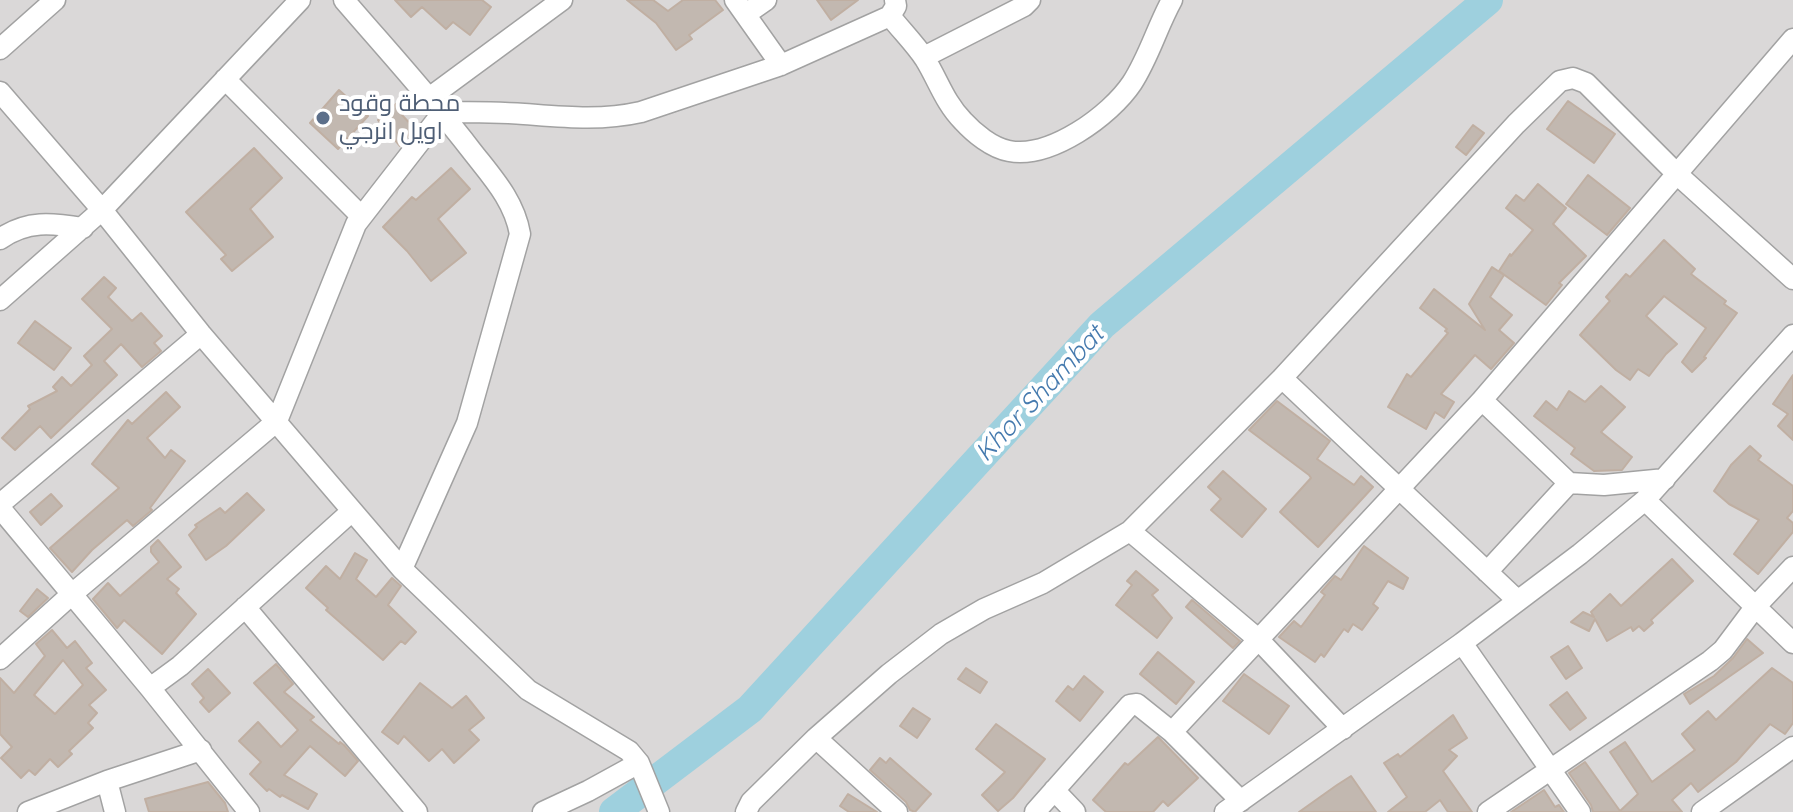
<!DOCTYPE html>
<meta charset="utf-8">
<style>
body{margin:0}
canvas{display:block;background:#eee9e0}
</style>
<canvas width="1793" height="812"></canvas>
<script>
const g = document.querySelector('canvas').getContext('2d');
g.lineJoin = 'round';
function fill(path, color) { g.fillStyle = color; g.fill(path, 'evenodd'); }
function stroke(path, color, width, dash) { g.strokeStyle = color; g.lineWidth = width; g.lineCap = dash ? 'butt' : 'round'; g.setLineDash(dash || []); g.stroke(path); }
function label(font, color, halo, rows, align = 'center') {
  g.font = font + ' Quicksand,Cairo,sans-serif'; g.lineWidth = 8; g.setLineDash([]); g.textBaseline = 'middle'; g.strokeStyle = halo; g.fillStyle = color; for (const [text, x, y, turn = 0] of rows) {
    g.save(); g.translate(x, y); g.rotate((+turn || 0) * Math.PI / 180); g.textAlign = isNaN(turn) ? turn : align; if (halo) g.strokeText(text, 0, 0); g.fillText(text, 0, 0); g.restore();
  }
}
fill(new Path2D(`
 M 0,0 L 1793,0 L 1793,812 L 0,812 Z`), '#dad8d8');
stroke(new Path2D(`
 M 614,812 L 750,709 L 1102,325 L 1488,0`), '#9ed0de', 30);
const building = new Path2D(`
 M 395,0 L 482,0 L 491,7 L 470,35 L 453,22 L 446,29 L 422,7 L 411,17 Z
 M 627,0 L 653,0 L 668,11 L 683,0 L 715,0 L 723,10 L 689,35 L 692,39 L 676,50 L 656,23 Z
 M 817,0 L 858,0 L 831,20 Z
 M 339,90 L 368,116 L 338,149 L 310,123 Z
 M 406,95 L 414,104 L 402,115 L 414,128 L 400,146 L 378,120 Z
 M 1568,101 L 1615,134 L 1594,163 L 1547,129 Z
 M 1473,125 L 1484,133 L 1466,155 L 1456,147 Z
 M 254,148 L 282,178 L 250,209 L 273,237 L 232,271 L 221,259 L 226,255 L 186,212 Z
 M 451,168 L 470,189 L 438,219 L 466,253 L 431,281 L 407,251 L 383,227 L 412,197 L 416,200 Z
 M 1588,175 L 1630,208 L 1607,235 L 1566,204 Z
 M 1538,184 L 1566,208 L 1553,224 L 1586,256 L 1559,283 L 1562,285 L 1546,305 L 1499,271 L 1510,254 L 1511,256 L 1533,230 L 1506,208 L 1516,195 L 1524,201 Z
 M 1664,240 L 1695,269 L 1691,274 L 1726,301 L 1724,304 L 1737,313 L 1704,357 L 1706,358 L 1692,372 L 1682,362 L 1706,328 L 1664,296 L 1646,316 L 1677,344 L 1666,354 L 1649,376 L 1638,369 L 1630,380 L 1616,370 L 1580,335 L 1610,301 L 1606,297 L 1626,274 L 1630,277 Z
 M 1492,267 L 1504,275 L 1490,297 L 1512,315 L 1499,330 L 1514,343 L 1491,369 L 1475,355 L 1441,394 L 1454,402 L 1444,418 L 1435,412 L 1426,429 L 1388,407 L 1407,374 L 1411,377 L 1448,333 L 1445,331 L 1447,329 L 1420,308 L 1434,289 L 1485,330 L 1469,304 Z
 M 104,277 L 116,288 L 108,297 L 132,321 L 141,313 L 162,336 L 154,343 L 161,351 L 142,367 L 121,344 L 104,361 L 117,375 L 51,438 L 40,426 L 15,450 L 2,438 L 30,409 L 28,406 L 57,391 L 53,387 L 62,377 L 71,386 L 92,365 L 84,356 L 112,329 L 82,299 Z
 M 35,321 L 71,348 L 54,370 L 18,343 Z
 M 1793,375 L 1793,440 L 1778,426 L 1788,414 L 1773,404 Z
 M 1601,386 L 1625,407 L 1601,432 L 1632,457 L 1622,470 L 1594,471 L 1571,454 L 1575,448 L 1534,416 L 1546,401 L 1557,410 L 1569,391 L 1585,402 Z
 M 166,392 L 180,407 L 147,438 L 165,458 L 171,450 L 185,461 L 150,508 L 152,510 L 133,526 L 127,520 L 92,550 L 72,572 L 50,548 L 119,488 L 92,464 L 128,420 L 132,424 Z
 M 1277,401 L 1330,441 L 1317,459 L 1354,485 L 1361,476 L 1373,487 L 1318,547 L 1280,512 L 1311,478 L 1309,475 L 1249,430 Z
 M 1750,446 L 1761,456 L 1758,460 L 1793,486 L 1793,511 L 1787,518 L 1793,523 L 1793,532 L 1758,574 L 1734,554 L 1759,520 L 1729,504 L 1714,491 L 1731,465 Z
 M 1223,471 L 1266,509 L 1242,537 L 1211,510 L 1221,499 L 1208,487 Z
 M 247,493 L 264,510 L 226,546 L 206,560 L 189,535 L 197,527 L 195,525 L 220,508 L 225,513 Z
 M 51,494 L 62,506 L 41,525 L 30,512 Z
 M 158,540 L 181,567 L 167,579 L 179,589 L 176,593 L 196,614 L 162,654 L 124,620 L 117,628 L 93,599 L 108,583 L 120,596 L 159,562 L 151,552 L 151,547 Z
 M 1364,546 L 1408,578 L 1403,589 L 1388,581 L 1373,604 L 1378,608 L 1362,630 L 1353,624 L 1348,632 L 1344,629 L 1324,657 L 1321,654 L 1315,662 L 1279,637 L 1294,621 L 1301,627 L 1325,595 L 1321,592 L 1335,576 L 1341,580 Z
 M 355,553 L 367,560 L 356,579 L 376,597 L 392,578 L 401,586 L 388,605 L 416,632 L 405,644 L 401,641 L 383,660 L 326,610 L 328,608 L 306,588 L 326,566 L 340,579 Z
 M 1672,559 L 1693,581 L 1651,620 L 1653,623 L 1644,631 L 1639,626 L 1633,631 L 1631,627 L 1607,641 L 1595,619 L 1589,631 L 1571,622 L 1583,612 L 1594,617 L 1591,612 L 1610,594 L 1621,606 Z
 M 1136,571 L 1158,590 L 1152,595 L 1172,618 L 1157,638 L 1116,605 L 1132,585 L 1127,581 Z
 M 37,589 L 48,598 L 28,617 L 20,611 Z
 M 1192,600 L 1240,641 L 1233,648 L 1186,607 Z
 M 52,630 L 67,648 L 75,641 L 92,663 L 86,668 L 106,690 L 89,705 L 97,713 L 88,723 L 93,728 L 69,751 L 72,754 L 58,767 L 50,759 L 35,775 L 29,770 L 21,778 L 1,758 L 12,747 L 0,734 L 0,678 L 14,693 L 45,656 L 36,644 ZM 63,660 L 83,685 L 55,714 L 34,695 Z
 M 1747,639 L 1763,653 L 1690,704 L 1684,694 L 1714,676 L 1733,658 Z
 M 1568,646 L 1582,668 L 1566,679 L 1551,657 Z
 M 1158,652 L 1194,682 L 1176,704 L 1140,674 Z
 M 276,664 L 293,684 L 284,692 L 314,717 L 310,720 L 339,744 L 340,742 L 344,745 L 358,761 L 345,776 L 310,746 L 284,775 L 317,794 L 308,809 L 282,795 L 280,797 L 269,789 L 267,791 L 250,774 L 261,762 L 239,741 L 258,722 L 281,747 L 298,730 L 254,683 Z
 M 966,668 L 987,682 L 980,693 L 958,679 Z
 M 1772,668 L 1793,683 L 1793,723 L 1785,734 L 1770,724 L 1736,762 L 1698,792 L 1691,783 L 1672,800 L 1682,812 L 1593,812 L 1591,805 L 1569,773 L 1585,762 L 1620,811 L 1638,794 L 1610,752 L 1625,742 L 1652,782 L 1695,750 L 1682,734 L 1708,711 L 1716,720 Z
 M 208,669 L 230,693 L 209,712 L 200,702 L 204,698 L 192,684 Z
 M 1244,674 L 1289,706 L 1269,734 L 1223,701 Z
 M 1084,676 L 1103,692 L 1080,721 L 1056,701 L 1068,686 L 1073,690 Z
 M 420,683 L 452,708 L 466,696 L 484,718 L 469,730 L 479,740 L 454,763 L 442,749 L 429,761 L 404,736 L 398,744 L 382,732 Z
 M 1567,692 L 1586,718 L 1570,730 L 1550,705 Z
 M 913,708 L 930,719 L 917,738 L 900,726 Z
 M 1453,715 L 1467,738 L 1449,750 L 1457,756 L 1443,771 L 1472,812 L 1448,812 L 1440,800 L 1425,812 L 1388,812 L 1407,797 L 1384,763 L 1398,754 L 1400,757 Z
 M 996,724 L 1045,759 L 1013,798 L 998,811 L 982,795 L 1005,772 L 976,749 Z
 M 1158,737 L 1198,778 L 1168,806 L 1163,801 L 1153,812 L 1106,812 L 1093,800 L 1125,763 L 1128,765 Z
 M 880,758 L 886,763 L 890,758 L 931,794 L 915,812 L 910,810 L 906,802 L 870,770 Z
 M 1351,776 L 1376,812 L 1299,812 L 1337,785 Z
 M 208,782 L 225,803 L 228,812 L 149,812 L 145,799 Z
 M 1544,790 L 1555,807 L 1559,805 L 1564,812 L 1511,812 Z
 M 848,794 L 877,812 L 849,812 L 840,806 Z`);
fill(building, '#c2b8b0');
stroke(building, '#c0afa2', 2);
const minor = new Path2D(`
 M 344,0 C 387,50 431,98 471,150 C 492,177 514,200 520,234 L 467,423 L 402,569
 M 735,0 L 781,65
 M 746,14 L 766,0
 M 890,16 C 901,30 915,44 925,59 C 938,80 945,103 963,121 C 974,133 992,148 1009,151 C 1050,159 1110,116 1132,83 C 1149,57 1157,27 1172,0
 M 0,49 L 55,0
 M 924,57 L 1024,6 L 1030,0
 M 225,79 L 361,216
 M 0,92 L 102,210 L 201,334 L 402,569 L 528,690 L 629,751 L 639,763 L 659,812
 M 429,98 L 562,0
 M 443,112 C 470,112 497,112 524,114 C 564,117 601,121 641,112 L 781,65 L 890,16 L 896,6 L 895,0
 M 0,239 C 27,220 52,223 83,228
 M 0,300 L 102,210 L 300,0
 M 1282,378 L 1517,600
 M 1482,400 L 1569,483 L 1604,485 L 1665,479
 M 1645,500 L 1793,643
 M 0,504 L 201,334
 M 0,508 L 150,688 L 249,812
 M 1130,531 L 1258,639 L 1343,729
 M 1487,572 L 1569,483
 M 245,607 L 417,812
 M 1462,643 L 1580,812
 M 0,659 L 72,594 L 277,421 L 356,224 L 443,112
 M 150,688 L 180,666 L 352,511
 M 1172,732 L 1482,400 L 1793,39
 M 816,738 L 897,812
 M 107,781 L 115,812
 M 1054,790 L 1075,812
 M 28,812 L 107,781 L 201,750
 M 543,812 L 588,791 L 639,763
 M 746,812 L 751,802 L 816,738 L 889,674 L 941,634 L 984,609 L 1043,583 L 1130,531 L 1282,378 L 1516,124 L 1560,81 L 1573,78 L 1586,83 L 1678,175 L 1793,279
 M 1035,812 L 1130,705 L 1137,704 L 1172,732 L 1241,801
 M 1225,812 L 1462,643 L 1580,554 L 1645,500 L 1793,335
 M 1488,812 L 1710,661 L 1723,650 L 1756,606 L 1793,567
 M 1702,812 L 1793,747`);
stroke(minor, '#a2a2a2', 23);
stroke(minor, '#fff', 20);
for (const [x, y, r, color] of [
 [323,118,8,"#5c6f8a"]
]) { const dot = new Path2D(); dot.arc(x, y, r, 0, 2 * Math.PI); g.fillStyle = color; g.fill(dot); stroke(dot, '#fff', 3); }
label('24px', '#4e5e75', '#fff', [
 ["محطة وقود",339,104],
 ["اويل انرجي",339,132]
], 'left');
label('italic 26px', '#457aae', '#fff', [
 ["Khor Shambat",1040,394,-47]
]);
</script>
